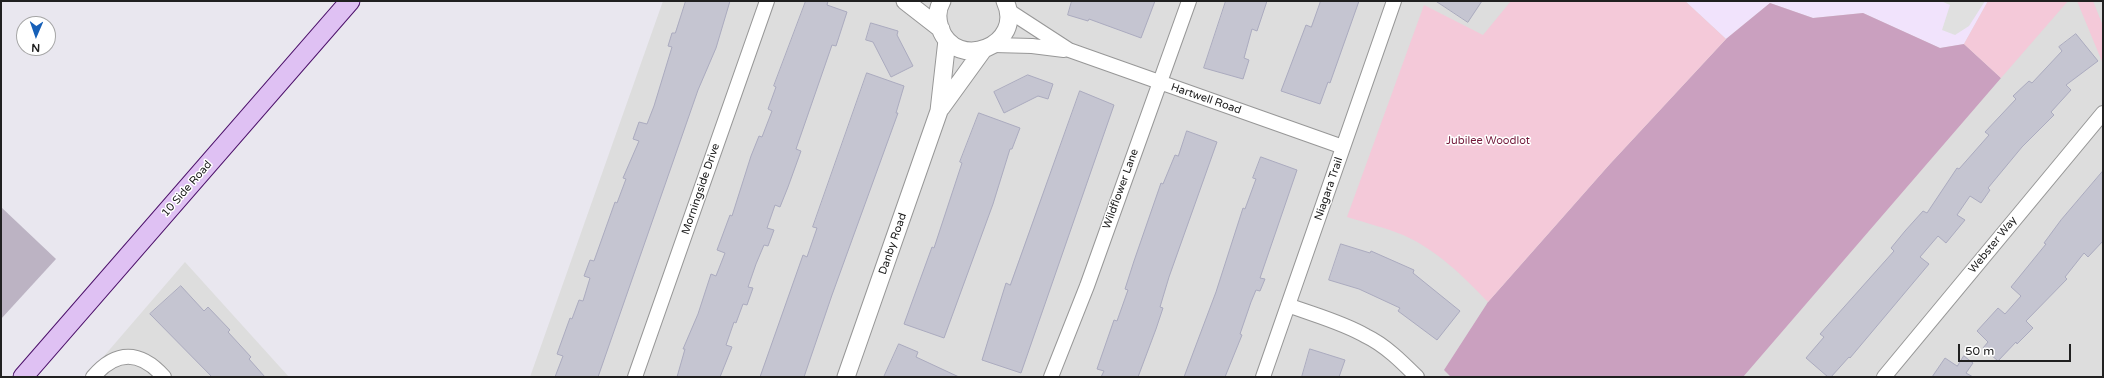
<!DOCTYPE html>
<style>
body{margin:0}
#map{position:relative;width:2104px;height:378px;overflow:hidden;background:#e9e7ef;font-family:"Varela Round",sans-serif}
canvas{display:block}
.frame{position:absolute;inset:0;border:2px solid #202020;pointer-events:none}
.north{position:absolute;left:16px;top:16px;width:40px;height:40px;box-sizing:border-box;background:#fff;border:1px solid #a6a6a6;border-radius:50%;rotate:182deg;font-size:11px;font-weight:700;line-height:16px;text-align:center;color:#202020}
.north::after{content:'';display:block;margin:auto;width:14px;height:18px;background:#1760b8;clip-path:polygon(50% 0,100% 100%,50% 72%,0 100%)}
.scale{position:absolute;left:1958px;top:344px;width:113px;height:18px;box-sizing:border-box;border:2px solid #202020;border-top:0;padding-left:5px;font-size:12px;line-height:14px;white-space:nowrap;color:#202020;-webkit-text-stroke:3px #fff;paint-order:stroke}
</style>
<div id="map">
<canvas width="2104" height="378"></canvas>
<div class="frame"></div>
<div class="north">N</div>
<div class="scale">50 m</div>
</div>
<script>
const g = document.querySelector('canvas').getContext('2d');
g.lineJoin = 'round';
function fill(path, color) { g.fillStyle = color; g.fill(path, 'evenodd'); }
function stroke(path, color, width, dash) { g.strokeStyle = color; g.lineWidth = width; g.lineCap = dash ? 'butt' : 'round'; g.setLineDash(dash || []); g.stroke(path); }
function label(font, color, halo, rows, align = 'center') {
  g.font = font + ' "Varela Round",sans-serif'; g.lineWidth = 3; g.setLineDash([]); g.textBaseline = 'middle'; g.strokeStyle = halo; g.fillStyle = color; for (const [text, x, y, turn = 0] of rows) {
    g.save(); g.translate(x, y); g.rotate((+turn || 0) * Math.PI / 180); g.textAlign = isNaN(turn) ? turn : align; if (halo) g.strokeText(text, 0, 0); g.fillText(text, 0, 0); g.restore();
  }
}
fill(new Path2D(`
 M 663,1 L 2103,1 L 2103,377 L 530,377 Z
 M 185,262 L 289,377 L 86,377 Z`), '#ddd');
fill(new Path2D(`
 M 1685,1 L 1988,1 L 1964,44 L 1940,48 L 1863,13 L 1813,18 L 1770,3 L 1726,39 Z`), '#f1e3fc');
fill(new Path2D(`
 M 1,207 L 56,259 L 1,319 Z`), '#bcb3c3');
fill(new Path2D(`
 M 1770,3 L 1813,18 L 1863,13 L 1940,48 L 1964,44 L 2001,78 L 1743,377 L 1451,377 L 1444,370 L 1488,302 L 1609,165 L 1726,39 Z`), '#caa0bf');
fill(new Path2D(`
 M 1511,1 L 1685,1 L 1726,39 L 1609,165 L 1488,302 C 1463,276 1437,250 1403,235 C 1386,228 1366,223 1347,217 L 1424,5 L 1483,35 Z
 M 1988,1 L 2068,1 L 2001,78 L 1964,44 Z
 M 2077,1 L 2093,1 L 2103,26 L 2103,64 Z`), '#f4c9d9');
fill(new Path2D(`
 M 1941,1 L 1985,1 L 1969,26 L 1955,35 L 1942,30 L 1950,5 Z`), '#e0e0e0');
const building = new Path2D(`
 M 686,1 L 730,1 L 716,48 L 698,90 L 598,377 L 555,377 L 563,356 L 557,354 L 570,318 L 572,319 L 579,300 L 583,301 L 590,278 L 584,276 L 590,260 L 594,261 L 615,202 L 617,203 L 626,179 L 623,178 L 639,141 L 633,139 L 639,122 L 647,124 L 654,106 L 672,47 L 668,46 L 672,33 L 675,33 Z
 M 806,1 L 828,1 L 827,5 L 847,12 L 836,46 L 832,45 L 796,149 L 801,151 L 788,187 L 780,207 L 775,205 L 767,228 L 774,230 L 768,246 L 764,245 L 756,264 L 748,287 L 753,288 L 747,305 L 743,304 L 736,323 L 734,322 L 726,345 L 732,347 L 720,377 L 677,377 L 685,349 L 683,349 L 698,314 L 711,274 L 716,276 L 725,253 L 717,250 L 730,215 L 732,216 L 751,156 L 759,136 L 762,137 L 772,111 L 768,109 L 776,87 L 774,86 Z
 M 1072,1 L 1155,1 L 1141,38 L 1089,19 L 1088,21 L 1068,15 Z
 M 1226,1 L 1267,1 L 1257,31 L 1252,29 L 1244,58 L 1249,60 L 1243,79 L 1204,68 Z
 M 1321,1 L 1359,1 L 1330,83 L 1328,82 L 1320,104 L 1281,91 L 1306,25 L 1311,27 Z
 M 1436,1 L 1482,1 L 1468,22 Z
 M 871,23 L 898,31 L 897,35 L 913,66 L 891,77 L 873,42 L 866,40 Z
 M 2076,34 L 2098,61 L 2066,85 L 2071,90 L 2051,112 L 2054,115 L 2022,147 L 1988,188 L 1990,190 L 1981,203 L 1970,196 L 1957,215 L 1965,220 L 1946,243 L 1938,236 L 1920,257 L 1929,264 L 1850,358 L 1849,357 L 1831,377 L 1828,377 L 1806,358 L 1824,337 L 1820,334 L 1894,251 L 1891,248 L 1905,231 L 1923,211 L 1927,213 L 1957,168 L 1959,169 L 1989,135 L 1985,132 L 2016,99 L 2013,96 L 2029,81 L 2032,83 L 2062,51 L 2059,47 Z
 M 867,73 L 904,86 L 896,113 L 898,113 L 832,295 L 804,377 L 760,377 L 803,255 L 807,257 L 817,228 L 813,227 Z
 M 1028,75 L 1053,84 L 1048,99 L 1038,96 L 1004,113 L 994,92 Z
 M 1080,91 L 1114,105 L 1021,373 L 982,360 L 1006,283 L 1010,285 Z
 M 979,113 L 1020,128 L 1012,149 L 1010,149 L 993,204 L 944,338 L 904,324 L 932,247 L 934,248 L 962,163 L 960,162 Z
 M 1187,131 L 1217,142 L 1169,277 L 1160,307 L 1163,308 L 1156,329 L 1138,377 L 1101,377 L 1104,371 L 1097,369 L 1114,320 L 1117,321 L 1128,290 L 1125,289 L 1134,261 L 1161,183 L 1163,184 L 1175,155 L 1178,156 Z
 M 1261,157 L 1297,170 L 1260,278 L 1265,279 L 1260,291 L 1256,290 L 1251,302 L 1240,334 L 1242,335 L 1225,377 L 1184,377 L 1216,292 L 1243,208 L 1245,209 L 1256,179 L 1253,178 Z
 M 2103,171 L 2103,241 L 2088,257 L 2084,253 L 2065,277 L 2067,279 L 2026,321 L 2033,328 L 2017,344 L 2016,342 L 1998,361 L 1983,348 L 1988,342 L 1977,331 L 1998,308 L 2005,314 L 2021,296 L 2011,287 L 2046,244 L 2044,243 L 2061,220 Z
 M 1341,244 L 1370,253 L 1371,251 L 1414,270 L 1413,273 L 1460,311 L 1437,340 L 1398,311 L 1400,308 L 1359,289 L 1329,280 Z
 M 181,286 L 204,311 L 208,307 L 230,330 L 228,332 L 251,357 L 249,359 L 265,377 L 212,377 L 150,314 Z
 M 899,344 L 918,352 L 916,357 L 959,377 L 884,377 Z
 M 1310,349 L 1345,360 L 1339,377 L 1302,377 Z
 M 1964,356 L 1973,363 L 1966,373 L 1973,377 L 1932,377 L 1945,358 L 1957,366 Z`);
fill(building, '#c5c5d1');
stroke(building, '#ababbf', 1);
const minor = new Path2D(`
 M 1009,11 L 1069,50 L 1343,147
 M 994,45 L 1032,46 L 1064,50
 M 1288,305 C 1314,315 1342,322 1366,336 C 1385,345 1402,362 1417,377
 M 93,377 C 116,350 140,350 164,377
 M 635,377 L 767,1
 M 1051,377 L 1087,286 L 1189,1
 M 1263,377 L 1394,1
 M 1884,377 L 2103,113`);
const tertiary = new Path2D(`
 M 905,1 L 941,29
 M 942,1 C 937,9 937,19 940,28 C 956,73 1026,45 1005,1
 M 941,108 L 983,50
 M 846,377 L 939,111 L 947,40`);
const secondary = new Path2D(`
 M 23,377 L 350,1`);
stroke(minor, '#979797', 16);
stroke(tertiary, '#979797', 19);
stroke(secondary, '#4d126b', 21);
stroke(minor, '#fff', 14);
stroke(tertiary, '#fff', 17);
stroke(secondary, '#dfc1f3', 19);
label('11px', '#202020', '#fff', [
 ["Hartwell Road",1206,99,19],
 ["10 Side Road",187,189,-49],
 ["Morningside Drive",701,189,-71],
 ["Wildflower Lane",1121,189,-70],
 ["Niagara Trail",1329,189,-71],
 ["Danby Road",893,244,-71],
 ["Webster Way",1993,245,-51]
]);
label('11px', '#73183a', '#fff', [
 ["Jubilee Woodlot",1488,141]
]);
</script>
